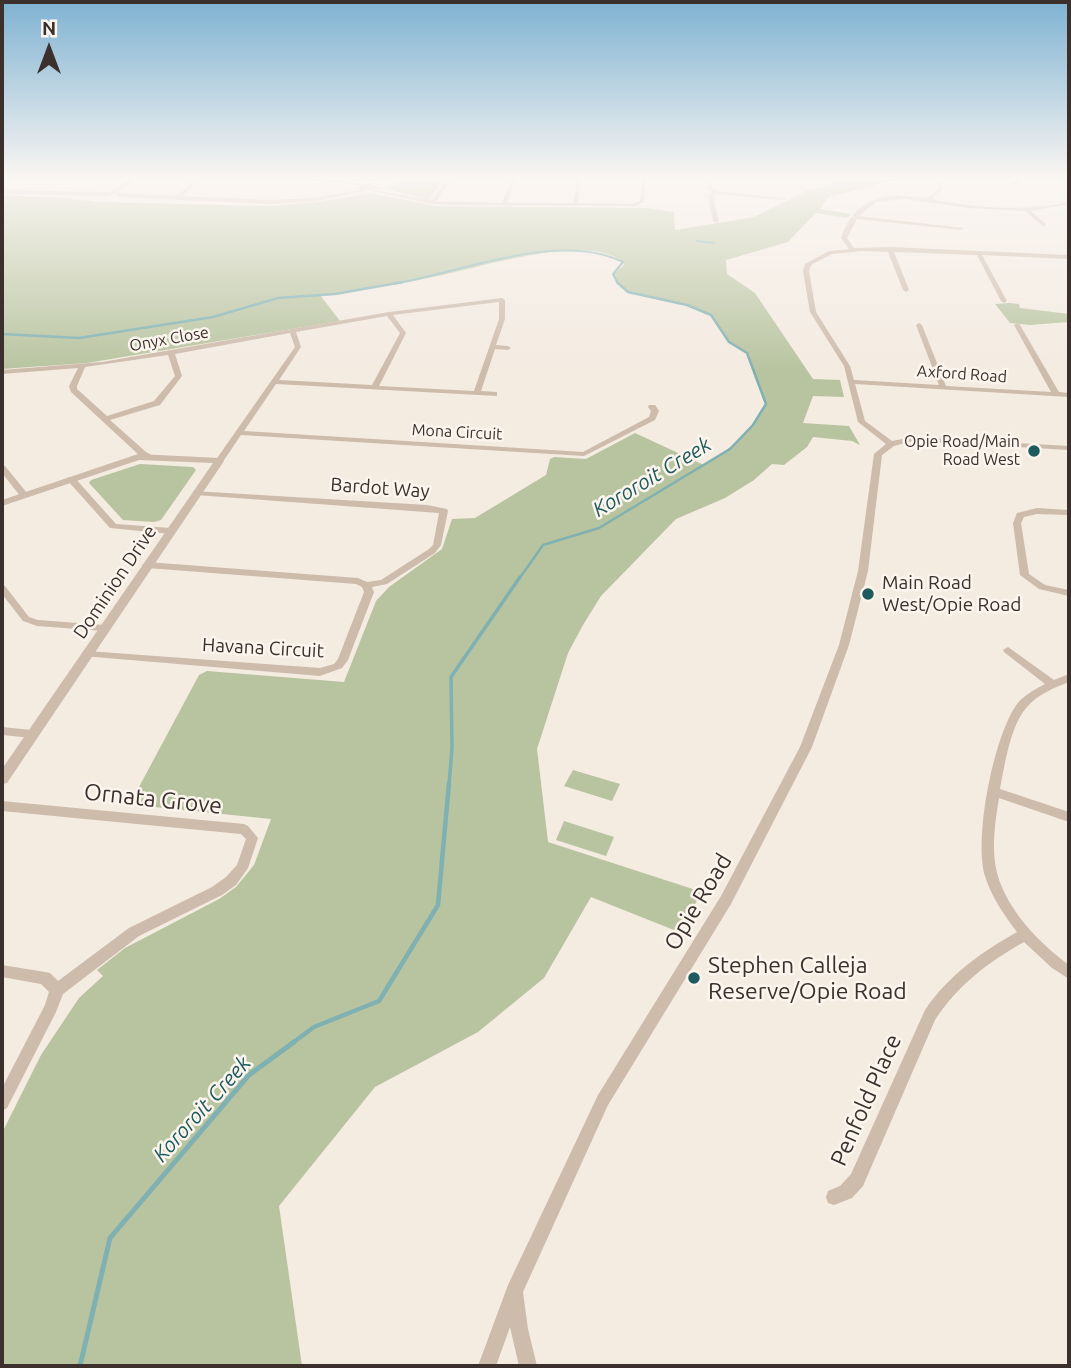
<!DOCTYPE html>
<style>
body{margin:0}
#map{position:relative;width:1071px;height:1368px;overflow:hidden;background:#f4ebe1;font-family:Ubuntu,sans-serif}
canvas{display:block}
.frame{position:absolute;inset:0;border:4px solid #3b302b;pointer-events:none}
.north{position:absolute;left:14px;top:14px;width:70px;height:70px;-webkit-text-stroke:5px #fbf5ee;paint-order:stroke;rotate:0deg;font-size:19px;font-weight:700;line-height:28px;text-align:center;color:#3b302b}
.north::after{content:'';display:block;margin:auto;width:24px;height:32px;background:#3b302b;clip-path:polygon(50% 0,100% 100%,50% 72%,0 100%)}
</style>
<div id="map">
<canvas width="1071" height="1368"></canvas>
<div class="frame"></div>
<div class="north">N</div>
</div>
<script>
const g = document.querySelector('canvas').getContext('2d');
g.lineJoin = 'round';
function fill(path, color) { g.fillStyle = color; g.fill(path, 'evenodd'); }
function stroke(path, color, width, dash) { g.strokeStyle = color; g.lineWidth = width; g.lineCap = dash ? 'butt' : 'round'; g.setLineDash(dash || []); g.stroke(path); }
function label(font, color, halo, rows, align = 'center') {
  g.font = font + ' Ubuntu,sans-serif'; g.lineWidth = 5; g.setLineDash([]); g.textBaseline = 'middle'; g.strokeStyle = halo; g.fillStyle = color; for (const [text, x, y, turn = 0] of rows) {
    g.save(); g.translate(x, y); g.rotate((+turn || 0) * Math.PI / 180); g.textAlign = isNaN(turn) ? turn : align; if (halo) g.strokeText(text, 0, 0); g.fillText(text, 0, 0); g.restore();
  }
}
fill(new Path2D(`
 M 407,179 L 443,179 L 430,200 L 383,188 Z
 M 827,179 L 844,182 L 856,179 L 899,179 L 828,197 L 820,209 L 851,214 L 847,218 L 816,213 L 788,242 L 726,260 L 727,274 L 755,293 L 813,379 L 840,380 L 844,397 L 813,396 L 803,423 L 849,426 L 860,445 L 852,441 L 813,437 L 807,447 L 784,465 L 772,464 L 754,480 L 725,498 L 676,519 L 601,596 L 583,625 L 568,653 L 537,749 L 548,842 L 702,892 L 679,932 L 591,897 L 544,978 L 478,1032 L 375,1087 L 279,1206 L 302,1366 L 2,1366 L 2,1133 L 41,1055 L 79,998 L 103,976 L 97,970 L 125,948 L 219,899 L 236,887 L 254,865 L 271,819 L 135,805 L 132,800 L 199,675 L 207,671 L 344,682 L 376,601 L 389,587 L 442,549 L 452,519 L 475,518 L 546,475 L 550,459 L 554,457 L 586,459 L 635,433 L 704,465 C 729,449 754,432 766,404 L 747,354 L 729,342 L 711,315 L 687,305 L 628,292 L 620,287 L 613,274 L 624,265 L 623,262 C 588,233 485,266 443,275 C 403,283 362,291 320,295 L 340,321 L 87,363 L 2,369 L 2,195 L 64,198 L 100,202 L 268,206 L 316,202 L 372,193 L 436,206 L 648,208 L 674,212 L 675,230 L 754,217 L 806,191 L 836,184 Z
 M 1010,303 L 1019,304 L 1020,308 L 1069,314 L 1069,322 L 1030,325 L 1010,323 L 995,304 Z
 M 140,464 L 193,467 L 196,470 L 161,520 L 154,522 L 123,520 L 89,483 L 91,480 Z
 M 573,770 L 620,784 L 612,801 L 564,786 Z
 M 564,821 L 614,837 L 606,856 L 556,840 Z`), '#b8c4a0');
stroke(new Path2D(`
 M 697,241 L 714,243
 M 393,284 C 460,273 559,230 623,262 L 613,274 L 618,284`), '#7fb0b2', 2);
stroke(new Path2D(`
 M 2,334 L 79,338 L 213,317 L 278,298 L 335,294 L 403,282
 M 519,579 L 543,545 L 599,528 L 730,449 L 753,425 L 766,404 L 747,353 L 729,342 L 711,315 L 687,305 L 628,292 L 617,282`), '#7fb0b2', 2.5);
stroke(new Path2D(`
 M 449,785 L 452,748 L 451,677 L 520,577`), '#7fb0b2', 3.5);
stroke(new Path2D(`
 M 291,1044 L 314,1027 L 379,1001 L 438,905 L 449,783`), '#7fb0b2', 4.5);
stroke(new Path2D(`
 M 80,1366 L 110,1238 L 249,1075 L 294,1042`), '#7fb0b2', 5);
fill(new Path2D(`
 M 130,179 L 136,179 L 113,195 L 109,195 L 109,193 Z
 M 196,179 L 201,179 L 178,200 L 174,200 L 174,198 Z
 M 306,179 L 323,179 L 367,185 L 365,186 Z
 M 447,179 L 451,179 L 437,201 L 502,203 L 512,179 L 516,179 L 507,203 L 573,203 L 577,179 L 581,179 L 578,203 L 634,204 L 640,201 L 642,179 L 646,179 L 644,202 L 635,206 L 445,205 L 433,204 L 366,190 L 368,189 L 432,200 Z
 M 707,179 L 711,179 L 712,188 L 716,191 L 787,199 L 785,200 L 716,194 L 713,196 L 719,221 L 716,223 L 713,221 L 708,195 L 712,192 L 708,189 Z
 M 1018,179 L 1023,179 L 1014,186 L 1010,186 L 1010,184 Z
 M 1060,179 L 1069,179 L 1069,181 Z
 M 940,182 L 942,183 L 942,189 L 932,199 C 977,208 1023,212 1069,202 L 1069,204 L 1031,211 L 1046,224 L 1044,227 L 1025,211 L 969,208 L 904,199 L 876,202 L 859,216 L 964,228 L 961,230 L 857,219 L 847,238 L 854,248 L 890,247 L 1069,255 L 1069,259 L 982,255 L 1007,301 L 1004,303 L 1001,301 L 977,255 L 894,252 L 909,290 L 906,292 L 903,290 L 888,252 L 863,251 L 832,254 L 811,265 L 809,271 L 816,312 L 850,366 L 854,380 L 939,385 L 916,325 L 919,323 L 922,325 L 946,386 L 1051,392 L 1014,325 L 1017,323 L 1020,325 L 1059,392 L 1069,393 L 1069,397 L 855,384 L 865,421 L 892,441 L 913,437 L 1069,446 L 1069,450 L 913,441 L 894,446 L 882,455 L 868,571 L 849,645 L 812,747 L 731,904 L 608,1105 L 523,1292 L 528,1329 L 537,1366 L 519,1366 L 510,1327 L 496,1366 L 478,1366 L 508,1285 L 598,1095 L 721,896 L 800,747 L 839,645 L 858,571 L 874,454 L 886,444 L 858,422 L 844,366 L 810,312 L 803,271 L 805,264 L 829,251 L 849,249 L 841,238 C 855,196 888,192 927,198 L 938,189 L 938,183 Z
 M 502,298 L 505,300 L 505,319 L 496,345 L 508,346 L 511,348 L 508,350 L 495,349 L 481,391 L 497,392 L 497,396 L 276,384 L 244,431 L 583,452 L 649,417 L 651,411 L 648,407 L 649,405 L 655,405 L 659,411 L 655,420 L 584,456 L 241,435 L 222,463 L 219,463 L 215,461 L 295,347 L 290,333 L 175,354 L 182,376 L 160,405 L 110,420 L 146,452 L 153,456 L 149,458 L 140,456 L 71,392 L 69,386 L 78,368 L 2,374 L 2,370 L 102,362 L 389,312 ZM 499,302 L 499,319 L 474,391 L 379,386 L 406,333 L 393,315 ZM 387,316 L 400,333 L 372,385 L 279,380 L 301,347 L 296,332 ZM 168,355 L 175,376 L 154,401 L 107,416 L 77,389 L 77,386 L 85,367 Z
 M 2,466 L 5,466 L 27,493 L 27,497 L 21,497 L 2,473 Z
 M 68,477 L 74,477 L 116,524 L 171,528 L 175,531 L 171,534 L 110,528 L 68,481 Z
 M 193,491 L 427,505 L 447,509 L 448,511 L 441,545 L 435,553 L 387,584 L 372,587 L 374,592 L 348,660 L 342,668 L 320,676 L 83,656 L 82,654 L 87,651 L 320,668 L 334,664 L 338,659 L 364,592 L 362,587 L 356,584 L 147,568 L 142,565 L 147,562 L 358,578 L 367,582 L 381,580 L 429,549 L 433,545 L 439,513 L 196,495 L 193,495 Z
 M 1037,508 L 1069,510 L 1069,515 L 1037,514 L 1024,517 L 1021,523 L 1029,574 L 1045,585 L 1069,590 L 1069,596 L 1039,589 L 1020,575 L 1013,523 L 1017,513 Z
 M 2,585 L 5,586 L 29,617 L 38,620 L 104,625 L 109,628 L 104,631 L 37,626 L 23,621 L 2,594 Z
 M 1008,647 L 1054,680 L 1069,674 L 1069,682 C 1054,688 1038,694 1027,707 C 1010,726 1005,764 1000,789 L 1069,812 L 1069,822 L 999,798 C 995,822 991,849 997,873 C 1007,910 1039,943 1069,965 L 1069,979 L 1052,968 L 1024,942 C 988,962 958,985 935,1020 L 863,1186 L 852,1198 L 834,1205 L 828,1203 L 826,1197 L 828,1191 L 840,1186 L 851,1174 L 925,1010 C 949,975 980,953 1017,932 C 1004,915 991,896 985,876 C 974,837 993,741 1015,707 C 1022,696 1034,690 1045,684 L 1004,652 L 1003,650 Z
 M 2,727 L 32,730 L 36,731 L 38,734 L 36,737 L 32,738 L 2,735 Z
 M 2,801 L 244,824 L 248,826 L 258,838 L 248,868 L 236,885 L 222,895 L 139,936 L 63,994 L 56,1012 L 7,1108 L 2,1111 L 2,1088 L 45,1005 L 49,992 L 41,984 L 2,977 L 2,965 L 45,972 L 50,973 L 58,981 L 129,928 L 212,887 L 226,877 L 237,865 L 246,839 L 241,834 L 2,811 Z`), '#cdbbac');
fill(new Path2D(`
 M 370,183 L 379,188 L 312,202 L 270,204 L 118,197 L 115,195 L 118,193 L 270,200 L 312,198 L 358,190 L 357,187 Z
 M 2,190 L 107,192 L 110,194 L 107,196 L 2,194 Z
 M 138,454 L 219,458 L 224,461 L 7,783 L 2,784 L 2,769 L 213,463 L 139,460 L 2,506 L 2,500 Z`), '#cdbbac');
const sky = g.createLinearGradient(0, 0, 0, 371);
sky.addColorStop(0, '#7eb2d2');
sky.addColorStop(0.48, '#faf6f2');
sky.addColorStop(1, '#faf6f200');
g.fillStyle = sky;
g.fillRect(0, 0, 1071, 371);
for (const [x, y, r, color] of [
 [1034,451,7,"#1f5a5e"],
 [868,594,7,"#1f5a5e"],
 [694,978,7,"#1f5a5e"]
]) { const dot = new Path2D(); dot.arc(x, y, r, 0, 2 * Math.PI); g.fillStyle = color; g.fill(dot); stroke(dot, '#fbf5ee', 2.5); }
label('16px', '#3b302b', '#fbf5ee', [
 ["Onyx Close",169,339,-10],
 ["Axford Road",962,374,4],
 ["Mona Circuit",457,432,3]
]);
label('16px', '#3b302b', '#fbf5ee', [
 ["Opie Road/Main",1020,442],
 ["Road West",1020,460]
], 'right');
label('19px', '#3b302b', '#fbf5ee', [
 ["Bardot Way",380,488,4],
 ["Dominion Drive",115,582,-56],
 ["Havana Circuit",263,648,3]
]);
label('19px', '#3b302b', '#fbf5ee', [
 ["Main Road",882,583],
 ["West/Opie Road",882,605]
], 'left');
label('italic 21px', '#1f5a5e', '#fbf5ee', [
 ["Kororoit Creek",652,477,-31],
 ["Kororoit Creek",202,1109,-48]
]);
label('23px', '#3b302b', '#fbf5ee', [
 ["Ornata Grove",153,799,6],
 ["Opie Road",698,902,-59],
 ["Penfold Place",866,1100,-66]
]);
label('23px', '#3b302b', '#fbf5ee', [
 ["Stephen Calleja",708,965],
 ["Reserve/Opie Road",708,991]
], 'left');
</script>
